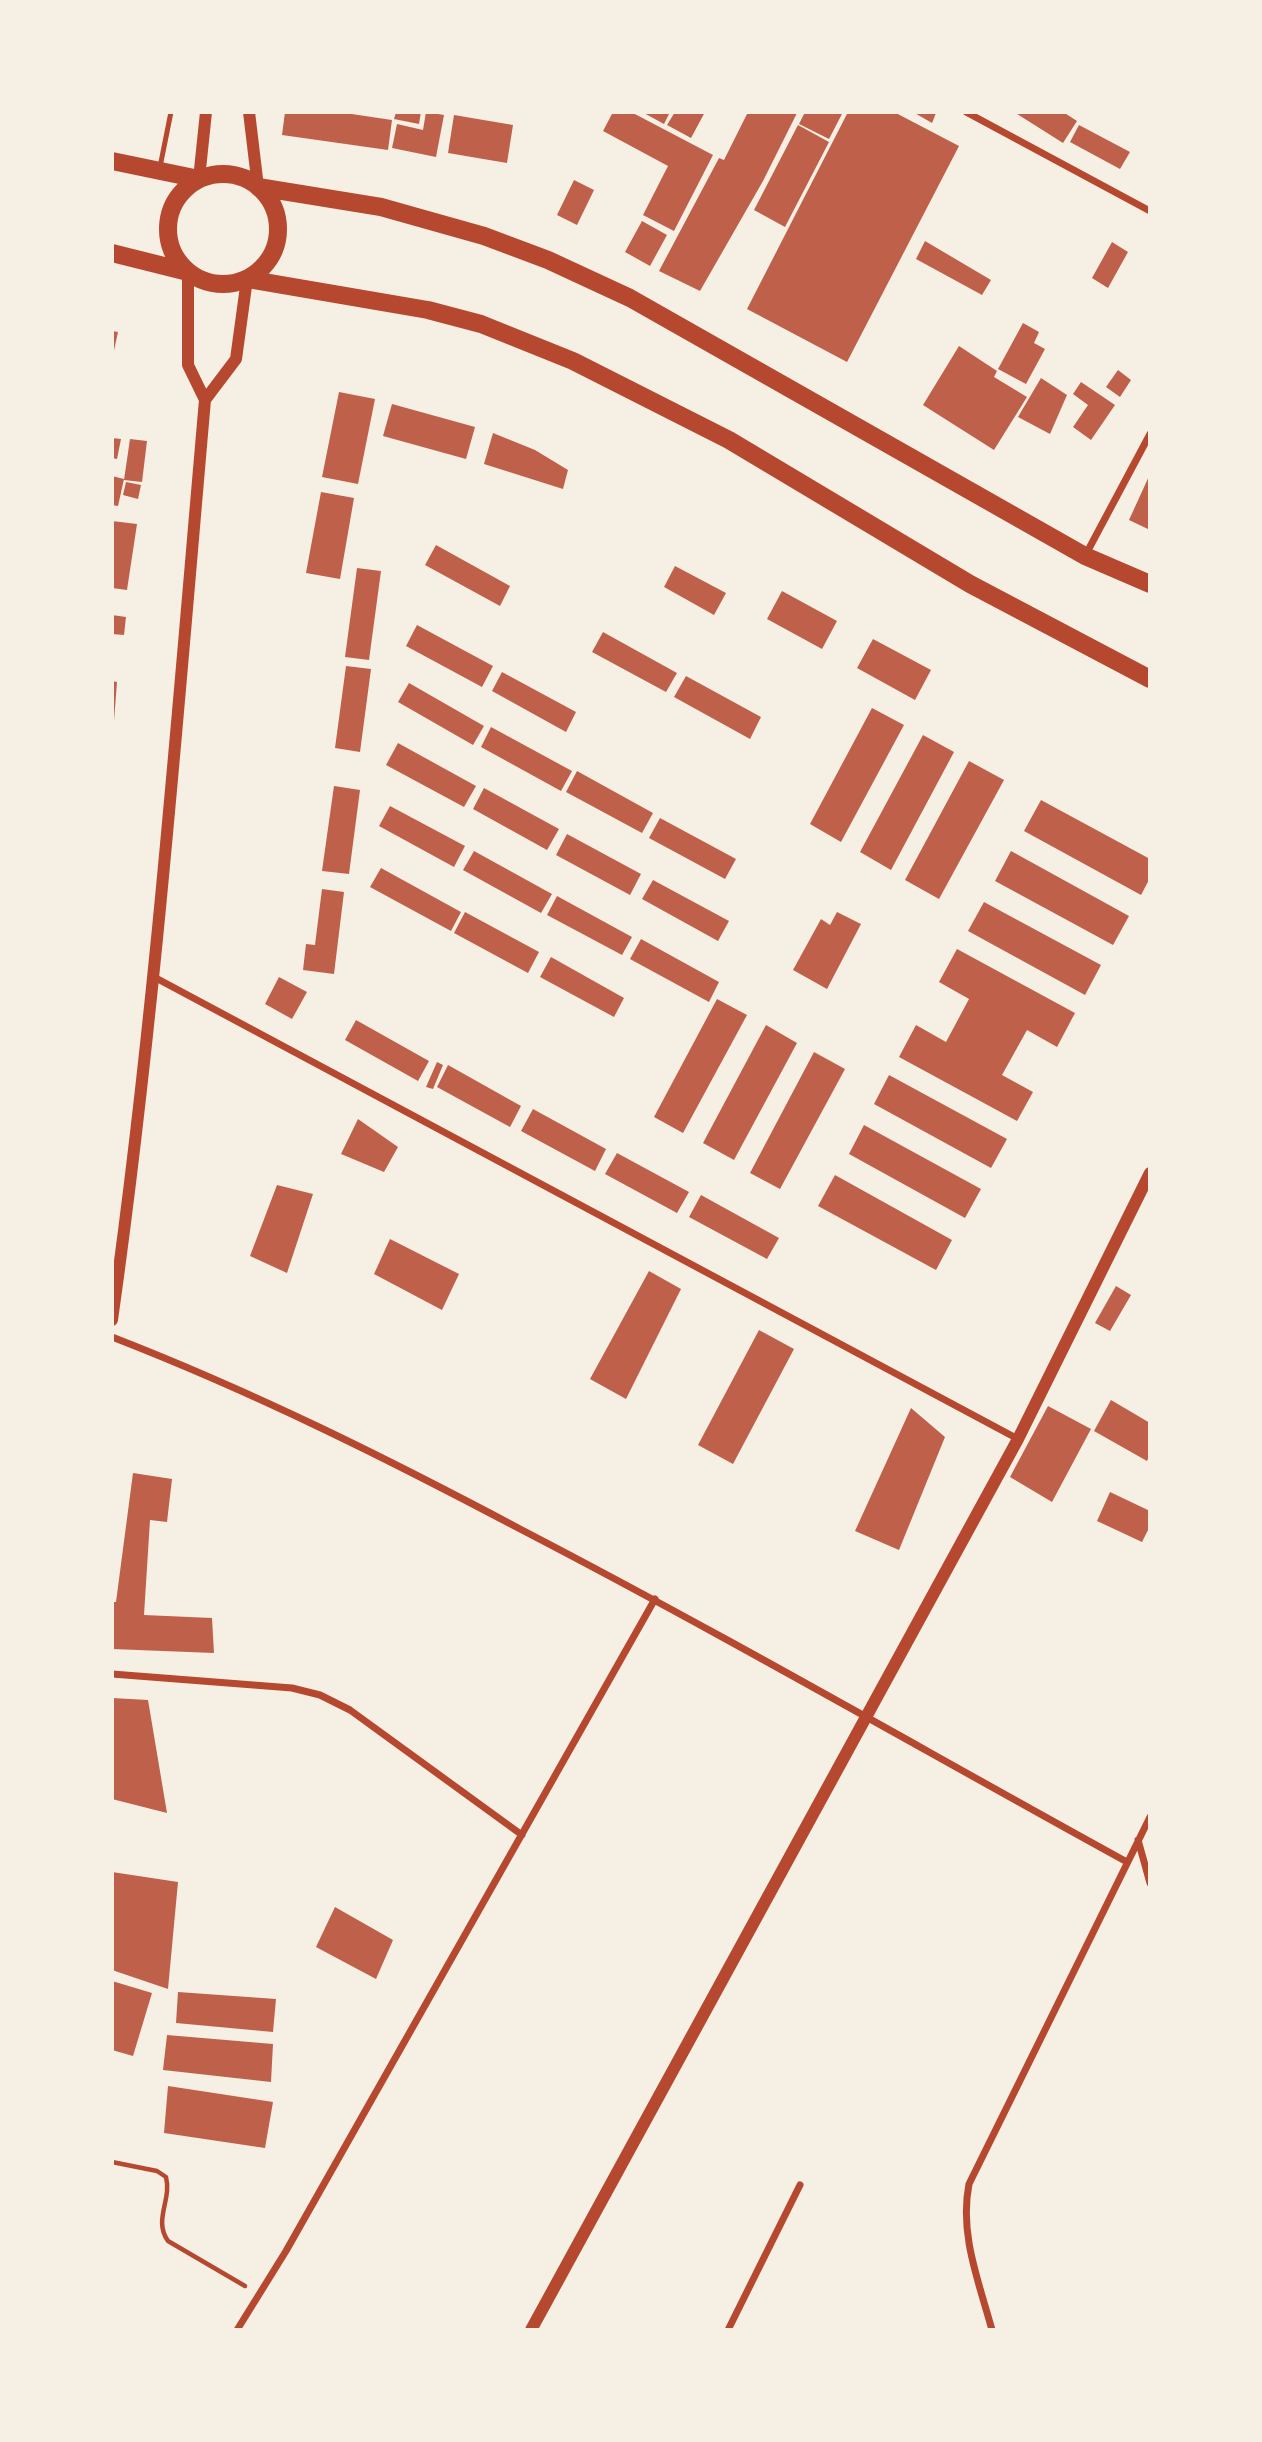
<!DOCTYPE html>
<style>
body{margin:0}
#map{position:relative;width:1262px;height:2442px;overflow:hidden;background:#f6efe4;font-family:"Work Sans",sans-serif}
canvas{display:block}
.frame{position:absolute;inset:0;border:114px solid #f6efe4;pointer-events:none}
</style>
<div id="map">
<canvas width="1262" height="2442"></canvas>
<div class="frame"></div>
</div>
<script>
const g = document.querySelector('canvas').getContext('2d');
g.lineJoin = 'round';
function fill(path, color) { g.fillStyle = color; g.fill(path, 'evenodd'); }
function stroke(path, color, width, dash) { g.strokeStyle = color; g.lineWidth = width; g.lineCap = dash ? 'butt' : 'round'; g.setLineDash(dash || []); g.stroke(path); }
fill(new Path2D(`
 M 285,112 L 338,112 L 392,120 L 388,150 L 282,135 Z
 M 396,112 L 421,112 L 419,124 L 394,119 Z
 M 426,112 L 444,115 L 436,157 L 392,148 L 397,124 L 423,130 Z
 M 613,112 L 631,112 L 713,155 L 674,231 L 643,215 L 668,166 L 603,131 Z
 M 642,112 L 670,112 L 664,124 Z
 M 675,112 L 705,112 L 691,138 L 667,125 Z
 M 748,112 L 797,113 L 763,181 L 700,291 L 659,271 L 719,158 L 724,160 Z
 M 805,112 L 843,112 L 829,139 L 799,124 Z
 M 848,112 L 894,112 L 959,146 L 847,362 L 747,309 Z
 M 913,112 L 935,112 L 936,113 L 932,123 Z
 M 1014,112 L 1063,112 L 1077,121 L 1063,143 Z
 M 454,115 L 513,125 L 507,163 L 448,153 Z
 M 798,125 L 829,142 L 785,227 L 754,210 Z
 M 1079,125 L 1130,152 L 1120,169 L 1070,142 Z
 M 574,180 L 594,190 L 577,225 L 557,215 Z
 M 642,221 L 667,235 L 650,266 L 625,252 Z
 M 925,241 L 991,280 L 982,295 L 916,259 Z
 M 1112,242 L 1128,252 L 1108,288 L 1092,278 Z
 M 1023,323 L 1039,332 L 1034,343 L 1045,349 L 1026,384 L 998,369 Z
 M 112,331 L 118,332 L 113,355 L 112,355 Z
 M 959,346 L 997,371 L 994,377 L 1027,397 L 994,450 L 923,405 Z
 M 1118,370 L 1131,380 L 1120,397 L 1106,387 Z
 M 1041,378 L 1067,395 L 1050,434 L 1018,417 Z
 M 1081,382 L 1115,405 L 1091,440 L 1073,427 L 1088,405 L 1073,394 Z
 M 339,392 L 375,399 L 358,484 L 322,477 Z
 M 392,404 L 475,427 L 466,459 L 383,436 Z
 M 493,433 L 535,450 L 568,470 L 563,489 L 484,464 Z
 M 112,438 L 121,439 L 117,459 L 112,458 Z
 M 130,439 L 147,441 L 142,482 L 124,480 Z
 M 1150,474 L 1149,509 L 1150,530 L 1129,520 Z
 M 112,476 L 124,479 L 118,506 L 112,505 Z
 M 126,482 L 141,485 L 138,499 L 123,495 Z
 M 321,492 L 354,498 L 340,579 L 306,573 Z
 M 112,521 L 137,524 L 127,590 L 112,588 Z
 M 436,545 L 510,586 L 500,606 L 425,565 Z
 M 675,566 L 726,593 L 714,615 L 664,587 Z
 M 357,568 L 381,571 L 369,660 L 345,657 Z
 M 782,591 L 837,621 L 822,649 L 767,619 Z
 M 112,615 L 126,617 L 124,635 L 112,634 Z
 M 417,625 L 493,666 L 482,687 L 406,646 Z
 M 603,632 L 677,673 L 666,692 L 592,652 Z
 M 873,639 L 931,670 L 915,700 L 857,668 Z
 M 346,666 L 371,669 L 360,752 L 335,748 Z
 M 502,672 L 576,712 L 566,732 L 492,691 Z
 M 686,676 L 761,717 L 750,739 L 674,697 Z
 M 112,681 L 117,682 L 114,721 L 112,721 Z
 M 409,683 L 484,726 L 473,745 L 398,702 Z
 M 872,708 L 904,725 L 841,842 L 810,824 Z
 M 491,727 L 572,771 L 561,791 L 481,747 Z
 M 923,735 L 954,752 L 891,870 L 860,852 Z
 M 398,743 L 476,786 L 464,807 L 386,765 Z
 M 969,761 L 1004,780 L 939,899 L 905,880 Z
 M 577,771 L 653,813 L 642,833 L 566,792 Z
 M 334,786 L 360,790 L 349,874 L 322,871 Z
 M 484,788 L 559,829 L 547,850 L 473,809 Z
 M 1041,800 L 1150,859 L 1150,878 L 1141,895 L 1024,831 Z
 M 390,806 L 465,846 L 454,867 L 379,826 Z
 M 660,818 L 736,859 L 725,879 L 649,838 Z
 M 567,834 L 641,874 L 630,895 L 556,855 Z
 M 474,851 L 552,894 L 541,913 L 463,870 Z
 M 1011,851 L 1129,916 L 1113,945 L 995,881 Z
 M 381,868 L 461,912 L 451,931 L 370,887 Z
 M 653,880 L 729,921 L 718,941 L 642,899 Z
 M 322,889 L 344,892 L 334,974 L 303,970 L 306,944 L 315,945 Z
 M 557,896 L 632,937 L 622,955 L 547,915 Z
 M 984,902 L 1101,965 L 1085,995 L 968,931 Z
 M 465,912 L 539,952 L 528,973 L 454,933 Z
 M 837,912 L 861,924 L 827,989 L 793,970 L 821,919 L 830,925 Z
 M 641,939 L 719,982 L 709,1002 L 630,959 Z
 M 957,949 L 1075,1013 L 1057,1047 L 1027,1030 L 1002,1075 L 1033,1092 L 1017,1121 L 899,1057 L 916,1025 L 946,1042 L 969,999 L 939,982 Z
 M 551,957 L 624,998 L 614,1017 L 540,977 Z
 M 279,977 L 307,992 L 292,1019 L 265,1004 Z
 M 717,999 L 747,1015 L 683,1133 L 654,1117 Z
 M 356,1020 L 429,1061 L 418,1081 L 345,1040 Z
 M 766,1025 L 797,1043 L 734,1160 L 703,1143 Z
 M 814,1052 L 845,1069 L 780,1189 L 750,1173 Z
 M 437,1062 L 443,1065 L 433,1089 L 426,1087 Z
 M 448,1065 L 521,1106 L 510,1127 L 437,1087 Z
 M 889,1075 L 1007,1139 L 991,1168 L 874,1104 Z
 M 533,1109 L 606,1149 L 595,1171 L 521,1131 Z
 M 358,1119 L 398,1147 L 384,1172 L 341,1154 Z
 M 864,1125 L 981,1189 L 965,1218 L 849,1154 Z
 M 617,1153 L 689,1192 L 677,1213 L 605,1174 Z
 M 835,1175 L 952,1240 L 936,1270 L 818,1206 Z
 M 277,1185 L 313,1194 L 287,1273 L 250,1256 Z
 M 701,1195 L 779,1238 L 767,1259 L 689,1217 Z
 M 390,1239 L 459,1274 L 442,1310 L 374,1274 Z
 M 649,1271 L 681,1289 L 626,1399 L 590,1379 Z
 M 1116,1286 L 1131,1295 L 1110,1331 L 1095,1323 Z
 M 759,1330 L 794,1349 L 733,1464 L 698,1445 Z
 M 1111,1400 L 1150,1423 L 1150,1454 L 1147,1461 L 1094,1431 Z
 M 1048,1406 L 1091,1429 L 1052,1502 L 1010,1477 Z
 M 911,1408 L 945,1437 L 899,1550 L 855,1531 Z
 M 133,1473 L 172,1479 L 167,1522 L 150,1520 L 144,1615 L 212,1618 L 214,1653 L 112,1649 L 112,1602 L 116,1602 Z
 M 1110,1492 L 1150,1511 L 1150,1526 L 1142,1542 L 1097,1521 Z
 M 112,1698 L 148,1700 L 167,1813 L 112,1799 Z
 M 112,1872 L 178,1882 L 168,1989 L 112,1970 Z
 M 335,1907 L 393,1940 L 376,1979 L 316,1947 Z
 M 112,1981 L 152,1993 L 133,2056 L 112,2050 Z
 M 178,1992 L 276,1999 L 273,2032 L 176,2023 Z
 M 167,2035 L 273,2044 L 271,2082 L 163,2070 Z
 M 168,2086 L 273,2102 L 265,2148 L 164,2133 Z`), '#bf614a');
stroke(new Path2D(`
 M 112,2162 L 157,2171 L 166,2177 C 172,2200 153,2220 168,2241 L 245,2286`), '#b5482f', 4.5);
stroke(new Path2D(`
 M 160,167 L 171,112`), '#b5482f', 5);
stroke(new Path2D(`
 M 966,112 L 1150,211
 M 1085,556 L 1150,434
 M 154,977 L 1018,1439
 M 112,1337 C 254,1392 388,1459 522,1530 C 726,1636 925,1751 1127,1862
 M 112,1674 L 292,1688 L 320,1695 L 350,1710 L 522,1835
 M 1138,1840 L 1150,1883
 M 237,2330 L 286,2251 L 655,1599
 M 728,2330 L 800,2185
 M 992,2330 C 979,2282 959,2234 969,2184 L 1150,1817`), '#b5482f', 7);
stroke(new Path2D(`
 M 249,112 L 258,187
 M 199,179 L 206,112
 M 205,400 L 236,359 L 247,279
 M 112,1320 C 155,1015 178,708 205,400 L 188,365 L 188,272
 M 531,2330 L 1018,1439 L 1150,1173`), '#b5482f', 12);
stroke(new Path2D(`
 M 112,161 L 199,179
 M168 229a55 55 0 1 1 110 0a55 55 0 1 1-110 0Z
 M 258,187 L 381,207 L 484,236 L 548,260 L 630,298 L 1085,556 L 1150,584
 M 112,253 L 188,272
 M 247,279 L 428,310 L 481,324 L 573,361 L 729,440 L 970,584 L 1150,679`), '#b5482f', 18);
</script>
